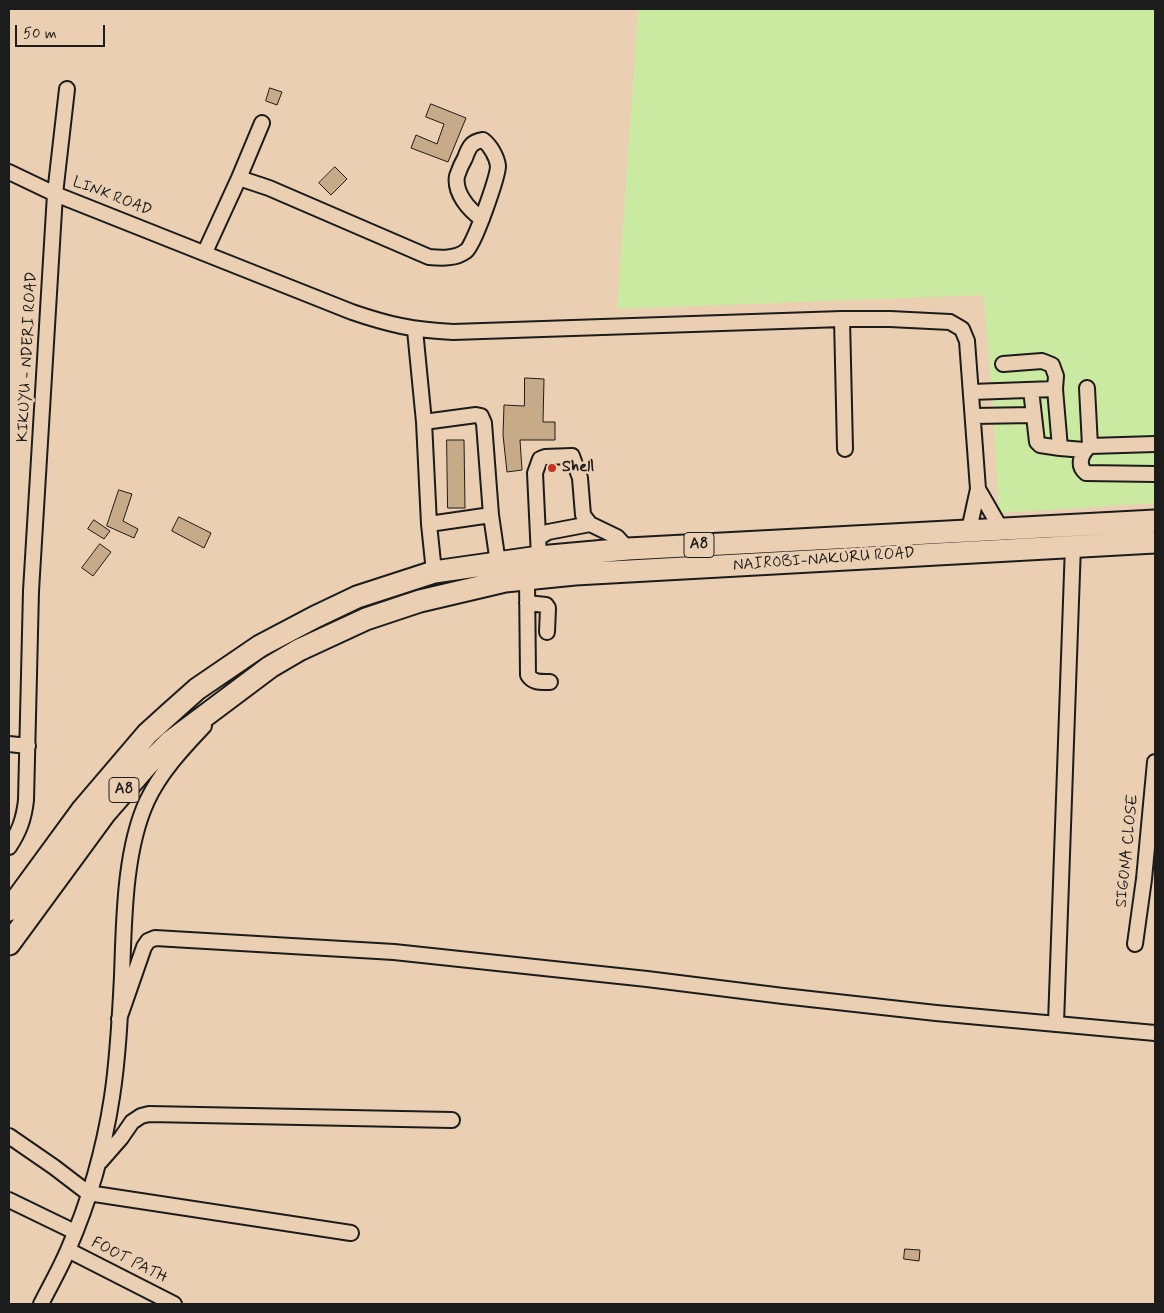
<!DOCTYPE html>
<style>
body{margin:0}
#map{position:relative;width:1164px;height:1313px;overflow:hidden;background:#ebcfb2;font-family:Mynerve,sans-serif}
canvas{display:block}
.frame{position:absolute;inset:0;border:10px solid #1c1c1c;pointer-events:none}
.scale{position:absolute;left:15px;top:25px;width:90px;height:22px;box-sizing:border-box;border:2px solid #1c1c1c;border-top:0;padding-left:6px;font-size:15px;line-height:18px;white-space:nowrap;color:#1c1c1c;-webkit-text-stroke:4px #ebcfb2;paint-order:stroke}
</style>
<div id="map">
<canvas width="1164" height="1313"></canvas>
<div class="frame"></div>
<div class="scale">50 m</div>
</div>
<script>
const g = document.querySelector('canvas').getContext('2d');
g.lineJoin = 'round';
function fill(path, color) { g.fillStyle = color; g.fill(path, 'evenodd'); }
function stroke(path, color, width, dash) { g.strokeStyle = color; g.lineWidth = width; g.lineCap = dash ? 'butt' : 'round'; g.setLineDash(dash || []); g.stroke(path); }
function label(font, color, halo, rows, align = 'center') {
  g.font = font + ' Mynerve,sans-serif'; g.lineWidth = 5; g.setLineDash([]); g.textBaseline = 'middle'; g.strokeStyle = halo; g.fillStyle = color; for (const [text, x, y, turn = 0] of rows) {
    g.save(); g.translate(x, y); g.rotate((+turn || 0) * Math.PI / 180); g.textAlign = isNaN(turn) ? turn : align; if (halo) g.strokeText(text, 0, 0); g.fillText(text, 0, 0); g.restore();
  }
}
fill(new Path2D(`
 M 635,9 L 1155,9 L 1155,503 L 999,513 L 992,392 L 983,295 L 617,309 L 638,10 Z`), '#caeaa2');
const building = new Path2D(`
 M 270,88 L 282,92 L 277,105 L 266,101 Z
 M 431,104 L 466,118 L 448,162 L 411,148 L 416,135 L 437,144 L 444,124 L 426,117 Z
 M 335,167 L 347,179 L 331,195 L 319,183 Z
 M 525,378 L 544,379 L 543,422 L 555,422 L 555,440 L 520,440 L 522,470 L 507,472 L 503,435 L 504,405 L 524,406 Z
 M 447,440 L 464,440 L 465,508 L 448,508 Z
 M 119,490 L 132,494 L 123,521 L 138,529 L 134,538 L 107,526 Z
 M 179,517 L 211,533 L 204,548 L 172,531 Z
 M 94,520 L 110,531 L 104,539 L 88,529 Z
 M 100,544 L 111,552 L 93,576 L 82,568 Z
 M 905,1249 L 920,1250 L 919,1261 L 904,1259 Z`);
fill(building, '#c7aa87');
stroke(building, '#1c1c1c', 1);
const minor = new Path2D(`
 M 9,172 L 55,194 L 352,312 C 390,325 413,330 453,332 L 842,319 L 890,319 L 950,322 L 962,329 L 967,341 L 978,489 L 969,530
 M 239,178 L 262,123
 M 205,252 L 239,178 L 269,188 L 429,257 C 441,258 456,259 466,251 C 474,246 498,176 498,166 C 497,157 490,145 483,140 C 471,142 469,147 465,158 C 462,163 459,170 457,176 C 454,193 469,210 482,219
 M 842,319 L 845,449
 M 415,330 L 424,422 L 429,524
 M 1003,364 L 1042,361 L 1052,365 L 1056,376 L 1055,389 L 1060,448 L 1084,450
 M 1087,388 L 1090,446
 M 1031,390 L 1037,442 L 1040,445 L 1060,448
 M 971,392 L 1055,389
 M 973,416 L 1034,415
 M 424,422 L 476,415 L 481,416 L 484,423 L 491,515
 M 1155,444 L 1090,446 C 1082,452 1076,465 1086,473 L 1155,474
 M 978,489 L 1001,529
 M 538,538 L 548,532 L 590,524
 M 539,557 L 535,473 L 540,459 L 545,457 L 572,456 L 580,478 L 583,515 L 590,524 L 617,537 L 628,549
 M 434,572 L 429,524 L 491,515 L 498,563
 M 527,579 L 528,675 C 533,683 541,682 550,682
 M 527,603 L 546,605 L 548,608 L 547,632
 M 9,744 L 28,746
 M 9,847 C 19,832 24,819 26,800 L 31,591 L 55,194 L 67,89
 M 1135,944 L 1144,879 L 1155,762
 M 119,1019 L 144,947 L 148,941 L 155,938 L 394,952 L 647,979 L 783,996 L 936,1013 L 1155,1033
 M 1056,1023 L 1073,545
 M 9,1136 L 54,1167 L 88,1193 L 351,1233
 M 100,1162 L 121,1138 L 132,1122 L 141,1116 L 149,1114 L 452,1120
 M 9,1200 L 75,1232
 M 68,1250 L 174,1304
 M 41,1304 C 50,1286 60,1269 68,1250 C 89,1202 104,1149 112,1097 C 118,1058 120,1017 122,976 C 124,922 124,851 147,801 C 160,773 183,748 204,726`);
const highway = new Path2D(`
 M 9,910 L 83,809 L 147,734 L 169,714 L 197,689 L 260,646 L 315,617 L 357,597 L 434,572 L 539,557 L 628,549 L 1155,521
 M 9,944 L 105,813 L 146,766 L 170,742 L 270,667 L 299,650 L 366,619 L 420,601 L 505,581 L 575,574 L 1155,542`);
stroke(minor, '#1c1c1c', 18);
stroke(highway, '#1c1c1c', 25);
stroke(minor, '#ebcfb2', 14);
stroke(highway, '#ebcfb2', 21);
for (const [x, y, r, color] of [
 [552,468,5,"#c8321e"]
]) { const dot = new Path2D(); dot.arc(x, y, r, 0, 2 * Math.PI); g.fillStyle = color; g.fill(dot); stroke(dot, '#ebcfb2', 2); }
for (const [x, y, w] of [
 [699,545,30],
 [124,790,30]
]) { const box = new Path2D(); box.roundRect(x - w / 2, y - 12.5, w, 25, 4); g.fillStyle = '#ebcfb2'; g.fill(box); stroke(box, '#1c1c1c', 1); }
label('bold 15px', '#1c1c1c', null, [
 ["A8",699,545],
 ["A8",124,790]
]);
label('16px', '#1c1c1c', '#ebcfb2', [
 ["LINK ROAD",112,197,21],
 ["KIKUYU - NDERI ROAD",28,357,-87],
 ["NAIROBI-NAKURU ROAD",824,560,-4],
 ["SIGONA CLOSE",1128,851,-84],
 ["FOOT PATH",129,1261,27]
]);
label('bold 16px', '#1c1c1c', '#ebcfb2', [
 ["Shell",562,468]
], 'left');
</script>
